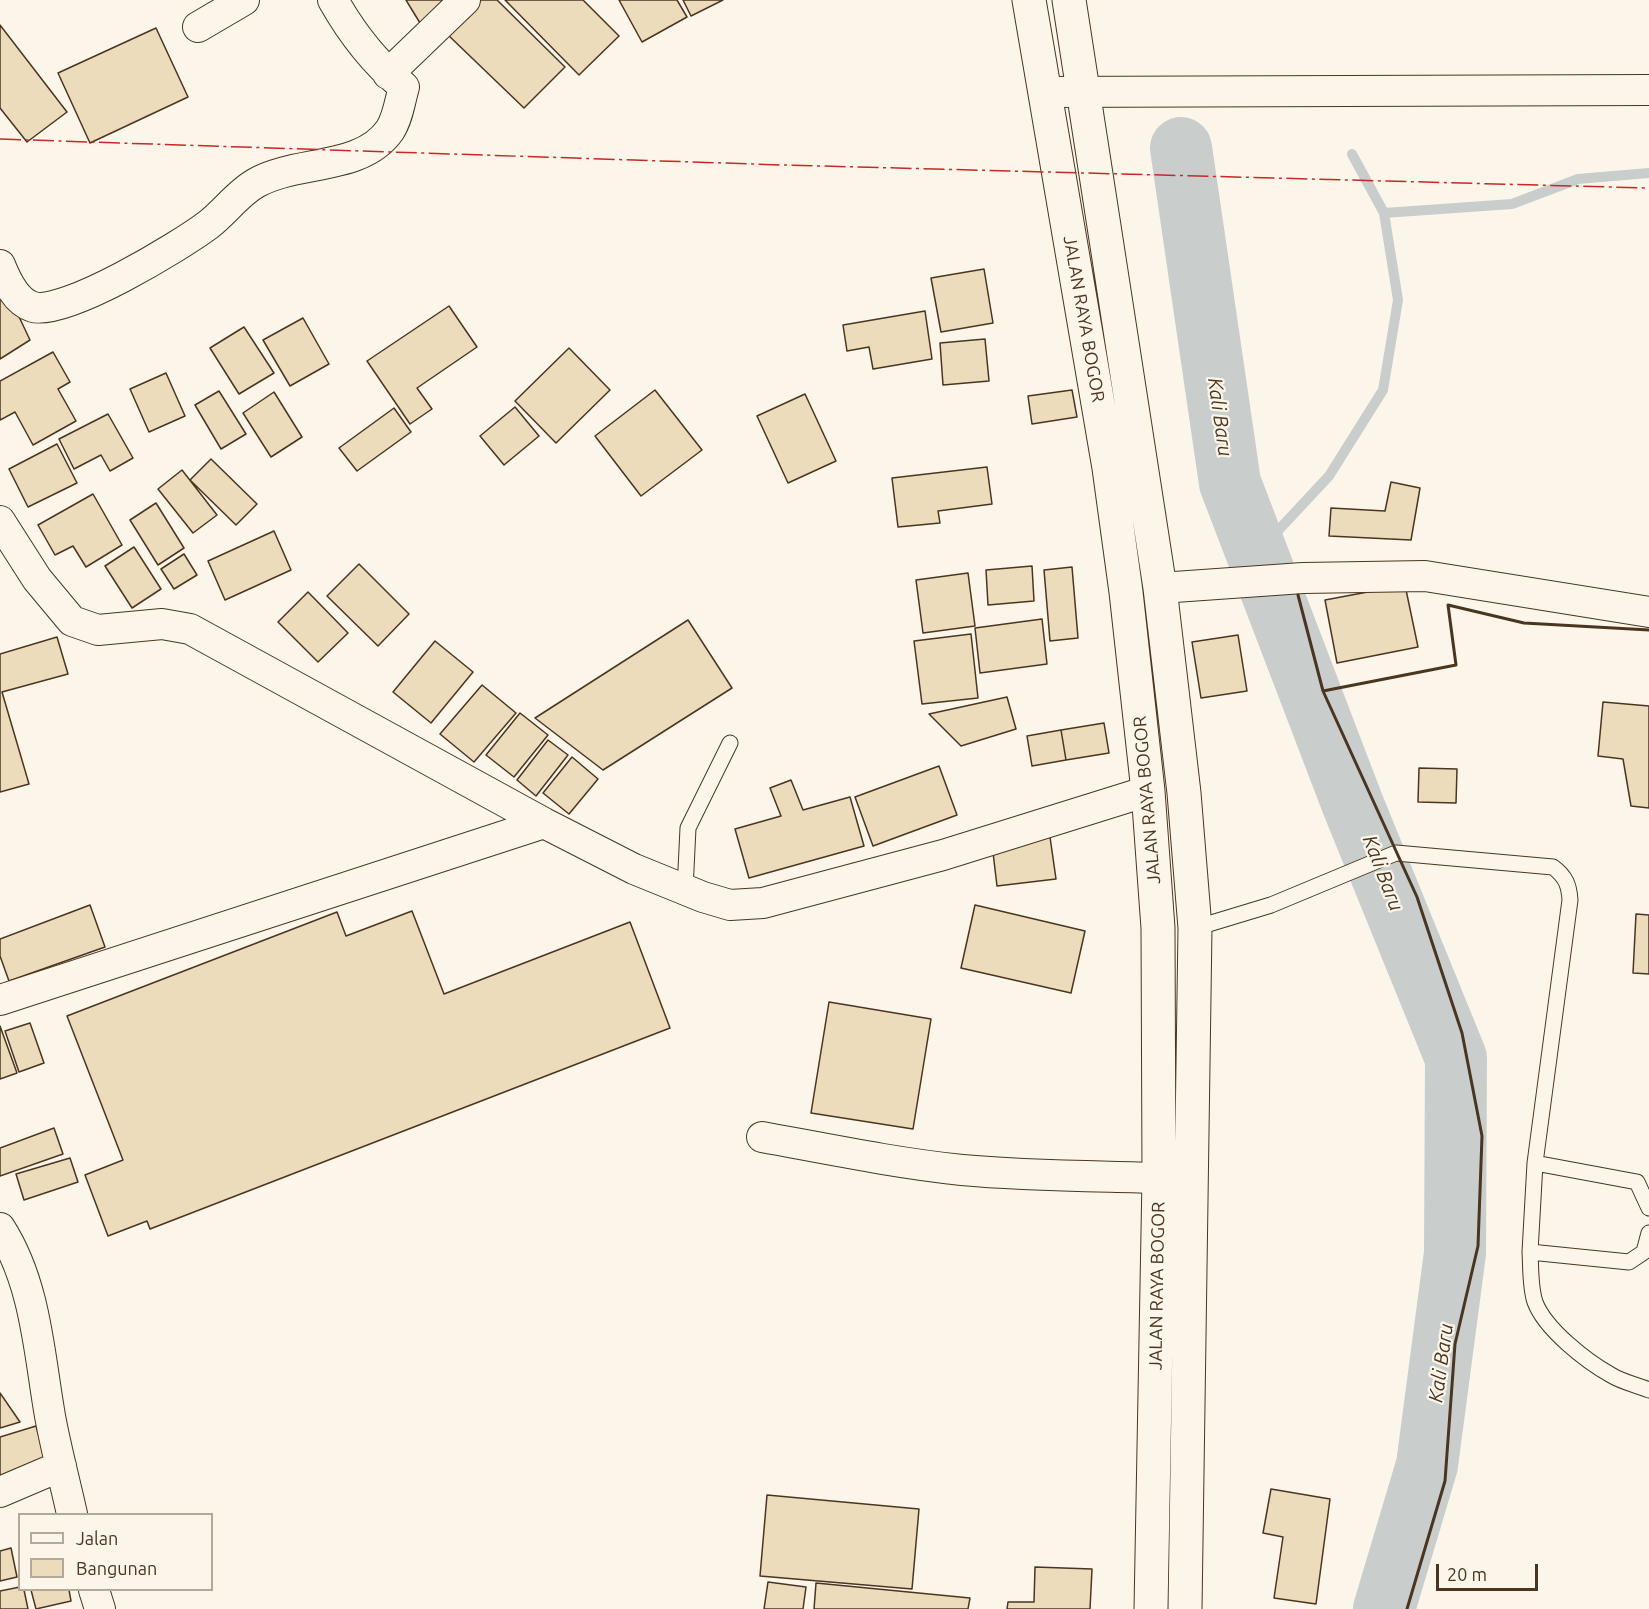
<!DOCTYPE html>
<style>
body{margin:0}
#map{position:relative;width:1649px;height:1609px;overflow:hidden;background:#fbf6e9;font-family:Ubuntu,sans-serif}
canvas{display:block}
.legend{position:absolute;left:18px;top:1513px;width:195px;height:78px;box-sizing:border-box;background:#fbf6e9;border:2px solid #b4a999;margin:0;padding:8px 10px;list-style:none;font-size:18px;color:#4a3520}
.legend li{display:flex;align-items:center;gap:12px;height:30px}
.legend b{width:30px;border:2px solid #b4a999}
.scale{position:absolute;left:1436px;top:1564px;width:102px;height:27px;box-sizing:border-box;border:3px solid #4a3520;border-top:0;padding-left:8px;font-size:18px;line-height:21px;white-space:nowrap;color:#4a3520;-webkit-text-stroke:4px #fbf6e9;paint-order:stroke}
</style>
<div id="map">
<canvas width="1649" height="1609"></canvas>
<ul class="legend">
<li><b style="height:8px;background:#fbf6e9"></b>Jalan</li>
<li><b style="height:16px;background:#ecdcbc"></b>Bangunan</li>
</ul>
<div class="scale">20 m</div>
</div>
<script>
const g = document.querySelector('canvas').getContext('2d');
g.lineJoin = 'round';
function stroke(path, color, width, dash) { g.strokeStyle = color; g.lineWidth = width; g.lineCap = dash ? 'butt' : 'round'; g.setLineDash(dash || []); g.stroke(path); }
function fill(path, color) { g.fillStyle = color; g.fill(path, 'evenodd'); }
function label(font, color, halo, rows, align = 'center') {
  g.font = font + ' Ubuntu,sans-serif'; g.lineWidth = 4.5; g.setLineDash([]); g.textBaseline = 'middle'; g.strokeStyle = halo; g.fillStyle = color; for (const [text, x, y, turn = 0] of rows) {
    g.save(); g.translate(x, y); g.rotate((+turn || 0) * Math.PI / 180); g.textAlign = isNaN(turn) ? turn : align; if (halo) g.strokeText(text, 0, 0); g.fillText(text, 0, 0); g.restore();
  }
}
stroke(new Path2D(`
 M 1384,213 L 1512,204 L 1578,179 L 1649,173
 M 1253,544 L 1273,536 L 1329,476 L 1383,390 L 1398,300 L 1384,213 L 1352,154`), '#c9cecd', 10);
stroke(new Path2D(`
 M 1181,148 L 1230,483 L 1353,805 L 1456,1058 L 1455,1253 L 1427,1465 L 1384,1609`), '#c9cecd', 62);
const building = new Path2D(`
 M 406,0 L 450,0 L 420,23 Z
 M 481,0 L 497,0 L 565,67 L 524,108 L 447,34 Z
 M 505,0 L 583,0 L 619,36 L 579,75 Z
 M 619,0 L 677,0 L 687,17 L 642,42 Z
 M 683,0 L 723,0 L 691,16 Z
 M 0,25 L 67,112 L 27,142 L 0,108 Z
 M 156,28 L 188,97 L 90,143 L 58,73 Z
 M 984,269 L 993,323 L 941,332 L 931,278 Z
 M 4,285 L 30,340 L 0,359 L 0,286 Z
 M 449,306 L 477,347 L 417,388 L 432,409 L 410,424 L 367,361 Z
 M 925,311 L 932,359 L 873,369 L 869,347 L 847,351 L 843,325 Z
 M 303,318 L 329,364 L 290,386 L 263,340 Z
 M 244,327 L 274,373 L 239,394 L 210,348 Z
 M 985,339 L 989,381 L 943,385 L 940,343 Z
 M 569,348 L 610,390 L 556,443 L 515,401 Z
 M 53,352 L 70,382 L 58,389 L 76,421 L 33,445 L 15,412 L 0,420 L 0,381 Z
 M 166,373 L 185,416 L 149,432 L 130,389 Z
 M 655,390 L 702,450 L 641,496 L 595,436 Z
 M 1072,390 L 1077,417 L 1032,424 L 1028,396 Z
 M 219,391 L 246,434 L 221,449 L 195,405 Z
 M 274,392 L 302,437 L 271,457 L 243,413 Z
 M 805,394 L 836,461 L 788,483 L 757,416 Z
 M 515,407 L 539,436 L 504,465 L 480,436 Z
 M 394,408 L 411,432 L 357,471 L 339,448 Z
 M 108,414 L 133,458 L 110,471 L 101,455 L 74,469 L 59,439 Z
 M 57,444 L 77,483 L 28,507 L 9,469 Z
 M 211,459 L 257,504 L 236,525 L 190,480 Z
 M 987,467 L 992,504 L 938,511 L 940,523 L 898,527 L 892,478 Z
 M 182,470 L 217,515 L 193,533 L 158,489 Z
 M 1391,482 L 1420,488 L 1411,540 L 1329,536 L 1331,508 L 1385,511 Z
 M 93,494 L 122,545 L 86,567 L 73,546 L 55,555 L 38,525 Z
 M 156,503 L 184,548 L 158,565 L 130,520 Z
 M 274,531 L 291,570 L 225,600 L 208,561 Z
 M 134,547 L 161,589 L 132,608 L 105,566 Z
 M 184,554 L 197,575 L 174,589 L 161,569 Z
 M 359,564 L 409,614 L 378,646 L 327,596 Z
 M 1032,566 L 1034,601 L 988,605 L 986,570 Z
 M 1072,567 L 1078,638 L 1050,641 L 1044,570 Z
 M 968,573 L 975,626 L 923,633 L 916,580 Z
 M 1405,585 L 1418,647 L 1337,663 L 1325,600 Z
 M 308,592 L 348,633 L 318,662 L 278,622 Z
 M 1042,619 L 1047,664 L 980,673 L 975,628 Z
 M 688,620 L 732,688 L 603,770 L 535,718 Z
 M 971,634 L 978,698 L 922,704 L 914,641 Z
 M 1238,635 L 1247,691 L 1201,698 L 1192,642 Z
 M 57,637 L 68,674 L 2,692 L 29,784 L 0,792 L 0,654 Z
 M 435,641 L 473,672 L 431,723 L 393,692 Z
 M 482,685 L 516,713 L 474,762 L 440,734 Z
 M 1007,697 L 1016,729 L 961,746 L 929,714 Z
 M 1603,702 L 1649,706 L 1649,808 L 1631,806 L 1623,759 L 1598,756 Z
 M 520,713 L 548,735 L 514,777 L 486,755 Z
 M 1104,723 L 1109,753 L 1066,760 L 1061,730 Z
 M 1061,730 L 1066,760 L 1032,766 L 1027,736 Z
 M 548,740 L 568,755 L 536,796 L 517,780 Z
 M 572,757 L 598,779 L 569,814 L 543,793 Z
 M 939,766 L 957,815 L 873,846 L 855,797 Z
 M 1419,768 L 1457,769 L 1456,803 L 1418,802 Z
 M 791,780 L 803,810 L 850,797 L 864,846 L 749,878 L 735,829 L 781,816 L 770,788 Z
 M 1050,837 L 1056,879 L 997,886 L 992,844 Z
 M 90,905 L 105,947 L 9,981 L 0,956 L 0,939 Z
 M 975,905 L 1085,931 L 1071,993 L 961,968 Z
 M 412,911 L 444,994 L 630,922 L 670,1028 L 150,1229 L 147,1221 L 108,1236 L 85,1175 L 123,1160 L 67,1016 L 337,912 L 346,936 Z
 M 1636,914 L 1649,915 L 1649,974 L 1633,973 Z
 M 829,1002 L 931,1019 L 913,1129 L 811,1113 Z
 M 30,1023 L 44,1063 L 19,1072 L 5,1031 Z
 M 0,1026 L 17,1073 L 0,1079 Z
 M 54,1128 L 63,1154 L 0,1176 L 0,1148 Z
 M 70,1158 L 78,1182 L 24,1200 L 16,1174 Z
 M 0,1393 L 20,1422 L 0,1428 Z
 M 36,1426 L 46,1460 L 0,1485 L 0,1437 Z
 M 1271,1489 L 1330,1499 L 1316,1604 L 1274,1598 L 1283,1537 L 1263,1533 Z
 M 767,1495 L 919,1509 L 912,1589 L 760,1576 Z
 M 11,1548 L 17,1577 L 0,1581 L 0,1551 Z
 M 1035,1567 L 1092,1569 L 1090,1609 L 1007,1609 L 1008,1602 L 1034,1602 Z
 M 768,1582 L 806,1587 L 803,1609 L 764,1609 Z
 M 816,1583 L 970,1598 L 968,1609 L 814,1609 Z
 M 20,1587 L 20,1590 L 24,1590 L 28,1609 L 0,1609 L 0,1591 Z
 M 31,1590 L 69,1590 L 71,1601 L 36,1609 Z`);
fill(building, '#ecdcbc');
stroke(building, '#4a3520', 1.5);
const lane = new Path2D(`
 M 685,890 L 688,828 L 730,743
 M 1195,928 L 1271,905 L 1396,853 L 1553,867 C 1566,877 1569,885 1570,900 L 1535,1163 L 1637,1182 L 1649,1208
 M 1535,1163 L 1530,1252 L 1629,1262 L 1644,1252 L 1649,1233
 M 1530,1252 C 1531,1268 1530,1287 1535,1302 C 1545,1329 1586,1361 1611,1375 C 1622,1382 1637,1385 1649,1390`);
const street = new Path2D(`
 M 198,27 L 244,0
 M 388,74 L 465,0
 M 1045,92 L 1649,90
 M 0,265 C 6,280 16,302 33,307 C 65,316 180,246 208,225 C 225,212 238,193 256,183 C 296,160 362,171 390,130 C 398,118 400,100 404,87 C 375,63 351,32 333,0
 M 0,521 L 37,579 L 72,621 L 98,630 L 162,624 L 190,629 L 544,823 L 634,869 L 703,897 L 730,905 L 763,903 L 943,855 L 1148,791
 M 1160,588 L 1303,578 L 1425,576 L 1649,612
 M 0,1000 L 544,823
 M 762,1137 C 828,1149 895,1163 962,1170 C 1027,1176 1093,1176 1159,1178
 M 0,1228 C 36,1284 39,1353 50,1416 C 56,1449 65,1482 72,1514
 M 0,1492 L 61,1466
 M 94,1590 L 100,1609`);
const highway = new Path2D(`
 M 1029,0 L 1109,468 L 1126,592 L 1148,791 L 1158,928 L 1159,1178 L 1151,1609
 M 1069,0 L 1160,588 L 1184,793 L 1195,928 L 1185,1609`);
stroke(lane, '#4a3520', 17);
stroke(street, '#4a3520', 32);
stroke(highway, '#4a3520', 35);
stroke(lane, '#fbf6e9', 15);
stroke(street, '#fbf6e9', 30);
stroke(highway, '#fbf6e9', 33);
stroke(new Path2D(`
 M 1298,595 L 1323,691 L 1417,897 L 1462,1033 L 1482,1136 L 1478,1246 L 1455,1344 L 1445,1481 L 1407,1609
 M 1323,691 L 1456,665 L 1448,605 L 1524,623 L 1649,630`), '#4a3520', 3);
stroke(new Path2D(`
 M 0,139 L 783,165 L 1649,188`), '#c62828', 1.5, [21, 4.5, 3, 4.5]);
label('18px', '#4a3520', '#fbf6e9', [
 ["JALAN RAYA BOGOR",1084,319,80],
 ["JALAN RAYA BOGOR",1147,800,-95],
 ["JALAN RAYA BOGOR",1157,1286,-89]
]);
label('italic 20px', '#4a3520', '#fbf6e9', [
 ["Kali Baru",1220,417,82],
 ["Kali Baru",1383,873,69],
 ["Kali Baru",1441,1363,-82]
]);
</script>
